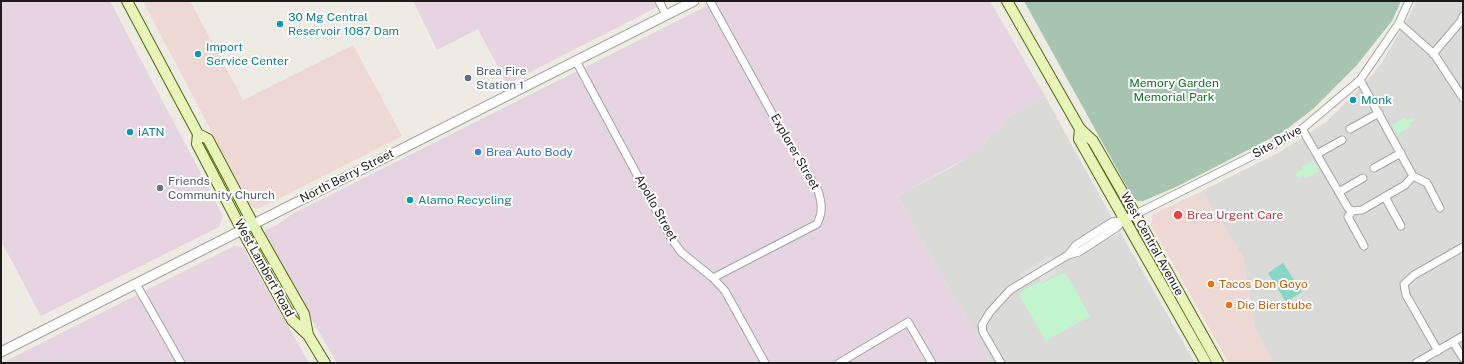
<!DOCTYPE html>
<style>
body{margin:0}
#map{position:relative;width:1464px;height:364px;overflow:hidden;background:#edebe3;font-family:"Public Sans",sans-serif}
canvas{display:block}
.frame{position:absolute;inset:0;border:2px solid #1c1c1c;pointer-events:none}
</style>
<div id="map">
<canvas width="1464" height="364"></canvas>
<div class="frame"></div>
</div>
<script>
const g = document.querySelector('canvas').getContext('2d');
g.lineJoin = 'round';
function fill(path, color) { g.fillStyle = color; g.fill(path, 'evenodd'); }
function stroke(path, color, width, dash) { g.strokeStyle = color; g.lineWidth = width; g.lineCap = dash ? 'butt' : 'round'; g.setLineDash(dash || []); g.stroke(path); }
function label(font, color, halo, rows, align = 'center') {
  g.font = font + ' "Public Sans",sans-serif'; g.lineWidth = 4; g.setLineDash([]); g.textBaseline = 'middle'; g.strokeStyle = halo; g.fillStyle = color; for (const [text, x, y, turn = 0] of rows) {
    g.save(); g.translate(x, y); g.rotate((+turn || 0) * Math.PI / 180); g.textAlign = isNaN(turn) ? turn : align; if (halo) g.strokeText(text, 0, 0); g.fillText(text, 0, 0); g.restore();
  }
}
fill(new Path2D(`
 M 1416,1 L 1463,1 L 1463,363 L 1274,363 L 1256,331 L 1243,258 L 1202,191 L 1280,152 L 1326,122 L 1366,82 L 1381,64 L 1411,13 Z
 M 1045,96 L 1112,218 L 1101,226 L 1104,232 L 1109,239 L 1120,232 L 1195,363 L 991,363 L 897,196 L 956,165 L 981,148 L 989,136 L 1000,129 L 1009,116 Z`), '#dadad9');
fill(new Path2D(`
 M 143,1 L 190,1 L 243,100 L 353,45 L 402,136 L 260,208 L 256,209 L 250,205 Z
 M 1202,191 L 1243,258 L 1256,331 L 1274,363 L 1229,363 L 1151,225 L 1153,214 Z`), '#edd8d3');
fill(new Path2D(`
 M 1,1 L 110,1 L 223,216 L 219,227 L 41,316 L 1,241 Z
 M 413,1 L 669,1 L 507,84 L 478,29 L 437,50 Z
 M 717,1 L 990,1 L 1045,96 L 1009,116 L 1000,129 L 989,136 L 981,148 L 974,154 L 897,196 L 991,363 L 337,363 L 265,239 L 265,230 L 275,226 L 294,213 Z
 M 234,246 L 243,247 L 309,363 L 2,363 Z`), '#e6d5e0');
fill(new Path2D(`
 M 1024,1 L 1401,1 L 1392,21 L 1356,66 L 1313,109 L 1283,132 L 1176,187 L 1143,201 L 1137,201 L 1131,194 Z`), '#a6c4af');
fill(new Path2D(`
 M 1405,117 L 1407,120 L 1413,117 L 1415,120 L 1409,124 L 1411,126 L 1397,134 L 1392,125 Z
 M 1313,161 L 1319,171 L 1306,178 L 1304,176 L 1298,179 L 1295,174 L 1303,169 L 1302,167 Z
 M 1060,274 L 1067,275 L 1090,316 L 1046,341 L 1019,295 L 1023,290 L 1040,281 L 1042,284 Z`), '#c2f5ce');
fill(new Path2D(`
 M 1283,263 L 1302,292 L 1286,302 L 1268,273 Z`), '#86d7c5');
fill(new Path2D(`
 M 1052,255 L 1055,259 L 1055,269 L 1057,273 L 1042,282 L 1039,278 L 1022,278 L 1020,273 Z`), '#e0e0e0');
const minor = new Path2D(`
 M 659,1 L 666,15
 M 710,1 L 774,117 L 818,191 C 822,203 823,212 817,224 L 713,278
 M 1399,23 L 1434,54 L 1463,98
 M 1433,54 L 1461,21 L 1463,16
 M 576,61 L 671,238 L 681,252 L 713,278 L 725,291 L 765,363
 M 1302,129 L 1348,208 L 1352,211 L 1362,210 L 1405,185 L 1413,176 L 1360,80
 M 1350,129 L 1379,113
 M 1317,154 L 1342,140
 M 1374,168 L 1401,153
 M 1413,176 L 1427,183 L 1440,208
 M 1339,192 L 1363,178
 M 1385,197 L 1401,226
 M 1352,211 L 1348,217 L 1364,246
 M 1068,255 L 1076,245 L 1112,222 L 1124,220 L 1268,148 L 1302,129 L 1360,80 L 1399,23 L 1409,1
 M 136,284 L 181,363
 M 1453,342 L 1463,358
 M 1438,351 L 1406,295 L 1404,284 L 1414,275 L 1463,247
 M 839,363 L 908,322 L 932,363
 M 1001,363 L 983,332 L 982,325 L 990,312 L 1010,290 L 1068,255 L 1079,252 L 1116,228 L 1124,220
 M 1416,363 L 1463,336`);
const tertiary = new Path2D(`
 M 1,352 L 694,1`);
const secondary = new Path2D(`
 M 127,1 L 198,134 L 208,139 L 259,235 L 304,314 L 308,335
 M 1007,1 L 1080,129 L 1093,141 L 1135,214 L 1218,363
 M 1080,129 L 1079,139 L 1206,363
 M 198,134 L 197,144 L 242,230 L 292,320 L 308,335 L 325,363`);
stroke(minor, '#a3a3a3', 9);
stroke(tertiary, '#a3a3a3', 11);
stroke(secondary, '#516a0d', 12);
stroke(minor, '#fff', 7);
stroke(tertiary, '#fff', 9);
stroke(secondary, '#e8f4ba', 10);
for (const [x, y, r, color] of [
 [280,24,4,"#0f9aa8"],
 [198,54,4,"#0f9aa8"],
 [468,78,4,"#5c6f8a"],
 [1353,100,4,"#0f9aa8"],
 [130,132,4,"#0f9aa8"],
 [478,152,4,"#3f7fe0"],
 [160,188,4,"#6b7280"],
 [410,200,4,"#0f9aa8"],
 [1178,215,5,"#e0444e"],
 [1211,284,4,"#e8710a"],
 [1229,305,4,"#e8710a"]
]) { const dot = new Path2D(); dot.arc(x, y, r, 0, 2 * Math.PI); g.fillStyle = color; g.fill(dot); stroke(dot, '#fff', 1.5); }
label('12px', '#0d838f', '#fff', [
 ["30 Mg Central",288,17],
 ["Reservoir 1087 Dam",288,31],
 ["Import",206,47],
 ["Service Center",206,61],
 ["Monk",1361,100],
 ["iATN",138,132],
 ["Alamo Recycling",418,200]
], 'left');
label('12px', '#4e5e75', '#fff', [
 ["Brea Fire",476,71],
 ["Station 1",476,85]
], 'left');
label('12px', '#13722a', '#fff', [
 ["Memory Garden",1174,83],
 ["Memorial Park",1174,97]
]);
label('12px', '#1c1c1c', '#fff', [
 ["Site Drive",1277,142,-29],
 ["Explorer Street",795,152,60],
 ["North Berry Street",347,176,-27],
 ["Apollo Street",656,208,61],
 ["West Central Avenue",1152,244,61],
 ["West Lambert Road",264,268,61]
]);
label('12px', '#366cbe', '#fff', [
 ["Brea Auto Body",486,152]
], 'left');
label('12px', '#5b616d', '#fff', [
 ["Friends",168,181],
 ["Community Church",168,195]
], 'left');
label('12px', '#be3a42', '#fff', [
 ["Brea Urgent Care",1187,215]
], 'left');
label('12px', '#c56008', '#fff', [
 ["Tacos Don Goyo",1219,284],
 ["Die Bierstube",1237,305]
], 'left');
</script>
